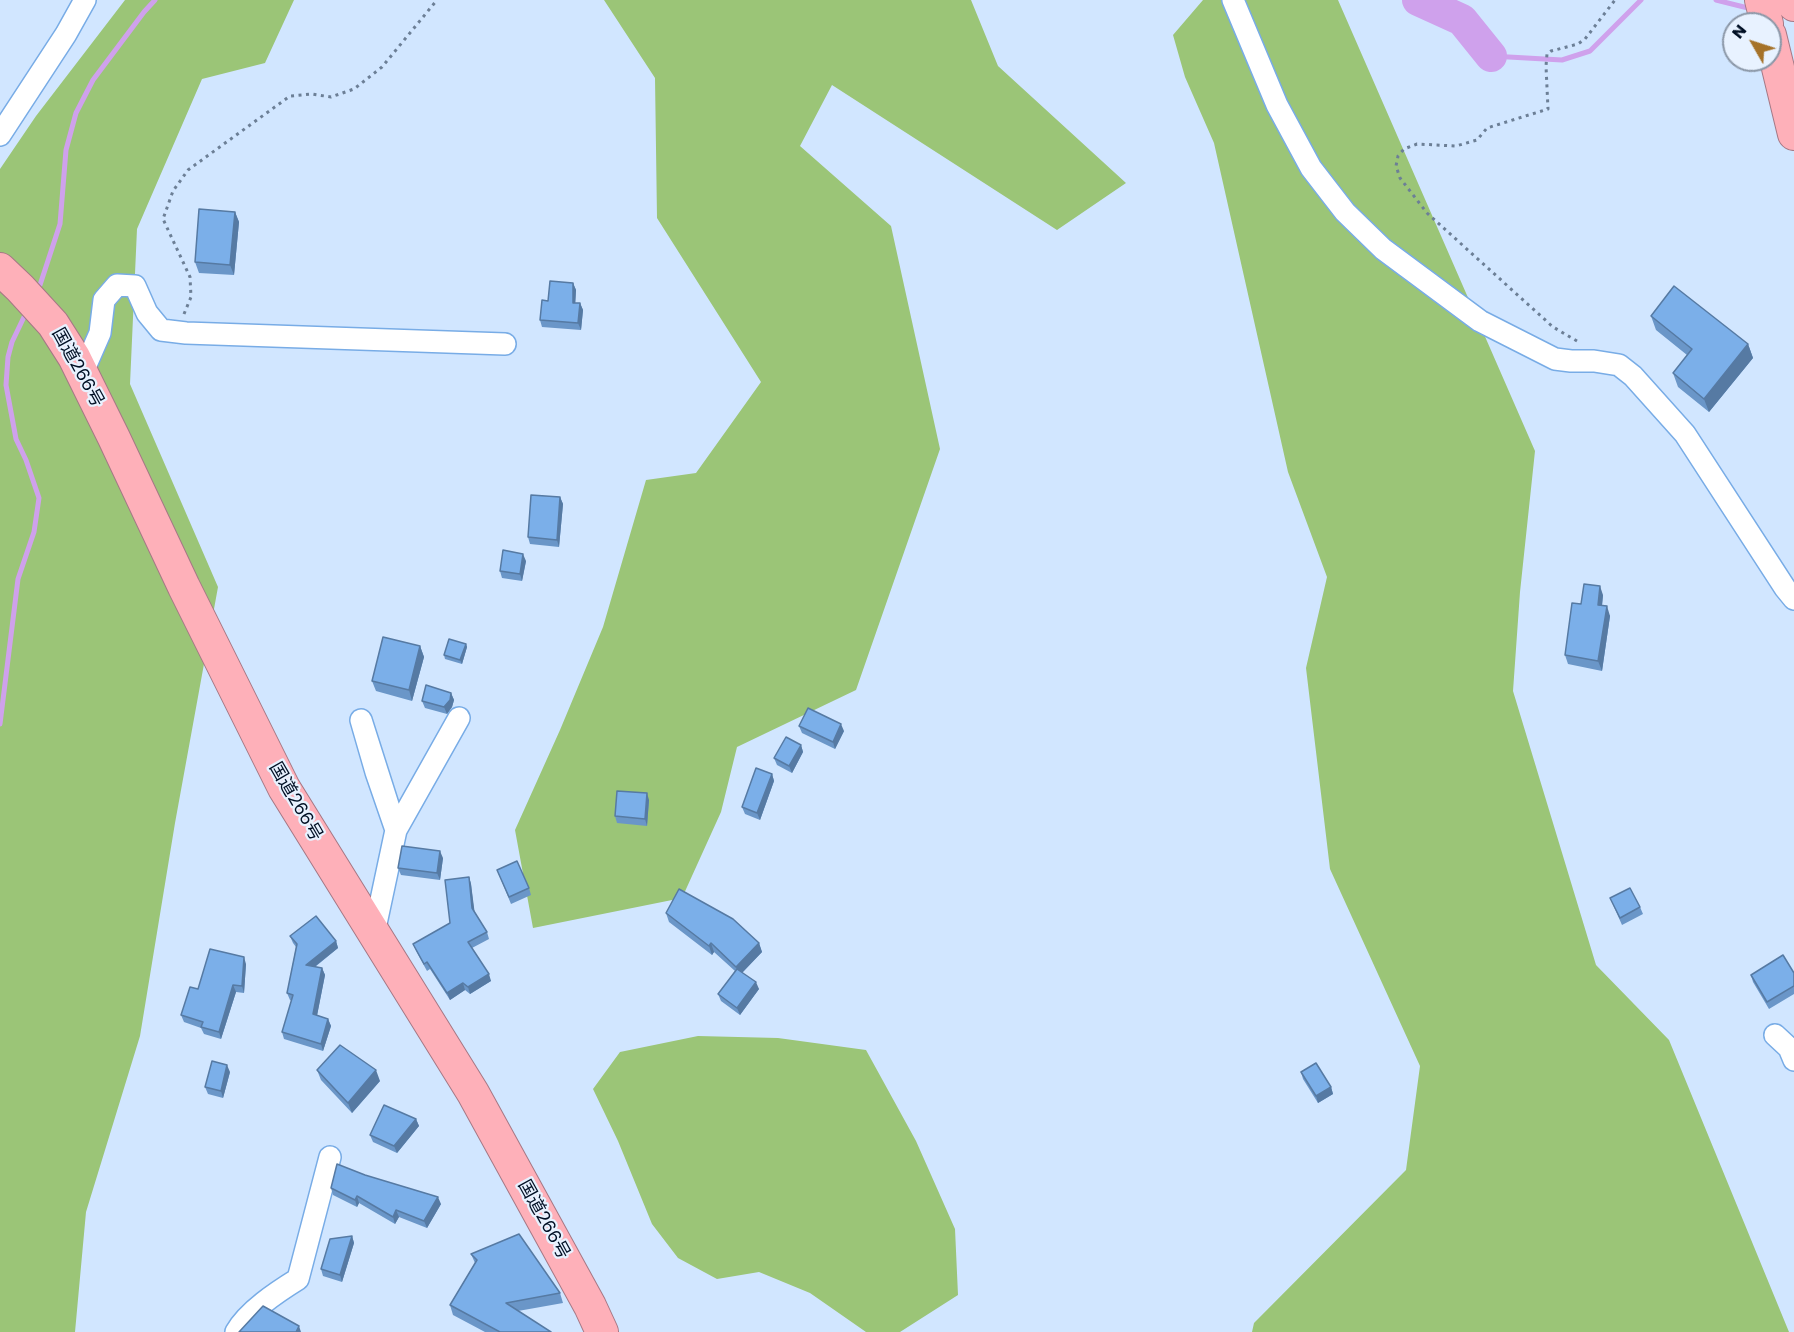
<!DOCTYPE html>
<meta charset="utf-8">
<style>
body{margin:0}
#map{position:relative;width:1794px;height:1332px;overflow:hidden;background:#d1e6ff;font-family:Poppins,sans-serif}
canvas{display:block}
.north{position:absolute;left:1722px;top:12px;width:60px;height:60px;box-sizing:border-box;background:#e8f2ff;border:2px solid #8b97a7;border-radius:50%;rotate:309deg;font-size:16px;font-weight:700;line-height:24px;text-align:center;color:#000f24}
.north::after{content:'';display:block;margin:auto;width:21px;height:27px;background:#a57229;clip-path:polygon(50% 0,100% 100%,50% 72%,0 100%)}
</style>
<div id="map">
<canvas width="1794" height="1332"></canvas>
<div class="north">N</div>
</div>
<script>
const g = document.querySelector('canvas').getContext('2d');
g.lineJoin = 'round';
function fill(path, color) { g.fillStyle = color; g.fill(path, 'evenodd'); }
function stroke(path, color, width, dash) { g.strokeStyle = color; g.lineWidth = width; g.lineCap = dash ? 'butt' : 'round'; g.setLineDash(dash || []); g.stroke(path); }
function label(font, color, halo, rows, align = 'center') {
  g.font = font + ' Poppins,"Noto Sans JP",sans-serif'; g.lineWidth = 4.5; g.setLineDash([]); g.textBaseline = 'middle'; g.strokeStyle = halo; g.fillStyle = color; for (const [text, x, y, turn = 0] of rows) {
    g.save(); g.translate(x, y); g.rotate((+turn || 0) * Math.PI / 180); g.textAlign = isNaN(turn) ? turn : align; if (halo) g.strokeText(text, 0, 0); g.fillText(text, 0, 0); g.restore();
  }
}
fill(new Path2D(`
 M 125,0 L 294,0 L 265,63 L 202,79 L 137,229 L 130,384 L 218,587 L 175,823 L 140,1036 L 86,1212 L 75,1332 L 0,1332 L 0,169 L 36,116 Z
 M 604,0 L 971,0 L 998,66 L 1126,183 L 1057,230 L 832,85 L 800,146 L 891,226 L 940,449 L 856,690 L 737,747 L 721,812 L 682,898 L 533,928 L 515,830 L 560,730 L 603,627 L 646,480 L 696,473 L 761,382 L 657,218 L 655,78 Z
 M 1203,0 L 1338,0 L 1535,451 L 1520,592 L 1513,691 L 1596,965 L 1669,1040 L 1789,1332 L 1252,1332 L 1254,1323 L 1406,1170 L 1420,1066 L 1330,869 L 1306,668 L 1327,577 L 1288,472 L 1214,143 L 1185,77 L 1173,35 Z
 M 698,1036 L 778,1038 L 866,1050 L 916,1141 L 955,1229 L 958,1295 L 900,1332 L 866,1332 L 810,1293 L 759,1272 L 717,1279 L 678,1258 L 652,1224 L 618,1141 L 593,1089 L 620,1052 Z`), '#9bc577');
stroke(new Path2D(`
 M 1716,0 L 1752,9
 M 1491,56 L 1562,60 L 1590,51 L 1641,0
 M 40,285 L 60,224 L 66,150 L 76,113 L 93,80 L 144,12 L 155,0
 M 0,724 L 18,579 L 34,532 L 39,498 L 26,460 L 16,439 L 6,385 L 8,357 L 12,342 L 24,317`), '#cfa1ec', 5);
stroke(new Path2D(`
 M 1418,0 L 1462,20 L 1491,56`), '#cfa1ec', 32);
const minor = new Path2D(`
 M 1233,0 L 1277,105 L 1311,168 L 1345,212 L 1383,249 L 1480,321 L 1555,359 L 1571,361 L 1594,361 L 1619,365 L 1633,376 L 1685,434 L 1785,588 L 1794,599
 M 0,135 L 66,34 L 85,0
 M 82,374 L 100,333 L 104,300 L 117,285 L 135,286 L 147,313 L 161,330 L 186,333 L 505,344
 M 374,933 L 396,830 L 376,772 L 361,720 L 396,830 L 459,718
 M 1775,1035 L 1789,1048 L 1794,1060
 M 236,1332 C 248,1311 277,1292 298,1279 L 330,1157`);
const highway = new Path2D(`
 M 1761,0 L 1767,24
 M 1792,0 L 1794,5
 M 1770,35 L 1794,134
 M 0,269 L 20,288 L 53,324 L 74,357 L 114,438 L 184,587 L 284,788 L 473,1093 L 590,1306 L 602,1332`);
stroke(minor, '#78ace6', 24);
stroke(highway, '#a57885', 34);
stroke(new Path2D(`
 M 184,314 L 191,297 L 190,277 L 163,219 L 173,191 L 188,170 L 290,96 L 312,94 L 331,97 L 354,89 L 382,67 L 437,0
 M 1577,341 L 1553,327 L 1427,213 L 1400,178 L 1396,166 L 1398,156 L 1404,149 L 1417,144 L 1456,146 L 1477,140 L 1487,128 L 1548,109 L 1546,66 L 1547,54 L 1551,51 L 1578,44 L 1585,39 L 1615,0`), '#6c7f96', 3, [3, 4.5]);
stroke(minor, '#fff', 21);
stroke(highway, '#feb0b9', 32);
fill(new Path2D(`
 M 235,212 L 239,222 L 234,275 L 199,273 L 195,262 Z
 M 573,283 L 576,290 L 575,303 L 580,303 L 583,310 L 581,330 L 542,327 L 540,320 L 548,301 Z
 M 1651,316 L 1748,344 L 1753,358 L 1709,412 L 1678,387 L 1673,373 L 1687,355 L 1656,330 Z
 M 560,497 L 563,504 L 559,547 L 530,544 L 528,537 Z
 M 526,561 L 522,581 L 502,578 L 500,571 Z
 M 1603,595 L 1602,606 L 1610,616 L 1602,671 L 1568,664 L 1565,655 L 1581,604 Z
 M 466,644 L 467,647 L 462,664 L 445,659 L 444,655 Z
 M 420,646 L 424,657 L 412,701 L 376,691 L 372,681 Z
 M 451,693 L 454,700 L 452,707 L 447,714 L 425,708 L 422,701 Z
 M 799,726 L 844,731 L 835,749 L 802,733 Z
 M 801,745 L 803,752 L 792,773 L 777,765 L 774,758 Z
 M 772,774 L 774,781 L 760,820 L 745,814 L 742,807 Z
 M 649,800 L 647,826 L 617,823 L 615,816 Z
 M 443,858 L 440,880 L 401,875 L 398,868 Z
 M 497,870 L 529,888 L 531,895 L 511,904 Z
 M 469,877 L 471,884 L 474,911 L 487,932 L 489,939 L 472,948 L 491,981 L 470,994 L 465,990 L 450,1000 L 430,969 L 427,971 L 416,951 L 413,944 L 450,923 Z
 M 1610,898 L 1640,907 L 1643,914 L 1622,925 Z
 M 666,913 L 759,943 L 762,952 L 742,973 L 759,989 L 740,1015 L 721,1001 L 718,994 L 735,971 L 714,952 L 712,955 L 669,922 Z
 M 290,936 L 336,941 L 338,948 L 315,967 L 322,968 L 325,975 L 317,1015 L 328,1019 L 331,1026 L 323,1051 L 284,1039 L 282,1032 L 292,1001 L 290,1000 L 287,993 L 296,947 L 293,943 Z
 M 246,964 L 244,993 L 236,992 L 221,1039 L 204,1034 L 201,1028 L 184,1022 L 181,1015 Z
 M 1794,973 L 1794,994 L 1769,1009 L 1753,982 L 1751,975 Z
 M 317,1070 L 380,1081 L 352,1113 L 321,1080 Z
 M 230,1072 L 223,1098 L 208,1094 L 205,1087 Z
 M 1301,1072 L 1331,1087 L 1333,1094 L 1318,1103 L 1303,1079 Z
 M 416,1119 L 419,1126 L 397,1153 L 373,1142 L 370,1135 Z
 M 331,1188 L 441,1204 L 427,1228 L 399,1217 L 395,1224 L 359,1203 L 357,1207 L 333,1195 Z
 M 352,1236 L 354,1243 L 342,1282 L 323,1276 L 321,1269 Z
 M 471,1254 L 560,1293 L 563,1303 L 518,1311 L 551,1332 L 485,1332 L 453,1315 L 450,1305 L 475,1263 Z`), '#6a96c8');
fill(new Path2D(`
 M 235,212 L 239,222 L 234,275 L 230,265 Z
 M 573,283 L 576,290 L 575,310 L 573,303 Z
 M 580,303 L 583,310 L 581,330 L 578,323 Z
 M 1748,344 L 1753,358 L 1709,412 L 1704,399 Z
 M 560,497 L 563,504 L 559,547 L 557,540 Z
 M 523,554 L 526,561 L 522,581 L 520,574 Z
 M 1600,586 L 1603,595 L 1601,615 L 1598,605 Z
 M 1607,606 L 1610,616 L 1602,671 L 1598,661 Z
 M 466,644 L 467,647 L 462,664 L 460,660 Z
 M 420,646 L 424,657 L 412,701 L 409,690 Z
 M 451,693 L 454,700 L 452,707 L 447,714 L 444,707 Z
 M 841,724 L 844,731 L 835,749 L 833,742 Z
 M 801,745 L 803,752 L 792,773 L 789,766 Z
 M 772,774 L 774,781 L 760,820 L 757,813 Z
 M 647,793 L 649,800 L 647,826 L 645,819 Z
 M 440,851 L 443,858 L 440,880 L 437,873 Z
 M 469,877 L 471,884 L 475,915 L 472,908 Z
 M 336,941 L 338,948 L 308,972 L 306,965 Z
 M 711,943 L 714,952 L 712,955 L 709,946 Z
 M 759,943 L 762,952 L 739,976 L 736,967 Z
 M 244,957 L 246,964 L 244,993 L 242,986 Z
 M 322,968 L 325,975 L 316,1021 L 313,1014 Z
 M 489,974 L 491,981 L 470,994 L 468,987 Z
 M 756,982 L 759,989 L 740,1015 L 737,1008 Z
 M 463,983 L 465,990 L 450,1000 L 447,993 Z
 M 233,985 L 236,992 L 221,1039 L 219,1032 Z
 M 328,1019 L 331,1026 L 323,1051 L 321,1044 Z
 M 227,1065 L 230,1072 L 223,1098 L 221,1091 Z
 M 376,1070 L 380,1081 L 352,1113 L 348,1103 Z
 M 1331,1087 L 1333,1094 L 1318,1103 L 1316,1096 Z
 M 416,1119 L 419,1126 L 397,1153 L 394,1146 Z
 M 357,1196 L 359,1203 L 357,1207 L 355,1200 Z
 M 438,1197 L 441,1204 L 427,1228 L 424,1221 Z
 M 396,1210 L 399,1217 L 395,1224 L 393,1217 Z
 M 352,1236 L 354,1243 L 342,1282 L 340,1275 Z
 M 299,1326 L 301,1332 L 296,1332 Z`), '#567aa3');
const building = new Path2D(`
 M 199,209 L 235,212 L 230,265 L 195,262 Z
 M 550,281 L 573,283 L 573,303 L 580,303 L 578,323 L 540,320 L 542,300 L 548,301 Z
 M 1674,286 L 1748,344 L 1704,399 L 1673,373 L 1692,349 L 1651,316 Z
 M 531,495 L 560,497 L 557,540 L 528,537 Z
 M 503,550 L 523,554 L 520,574 L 500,571 Z
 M 1584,584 L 1600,586 L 1598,605 L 1607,606 L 1598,661 L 1565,655 L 1572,603 L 1581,604 Z
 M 383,637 L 420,646 L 409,690 L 372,681 Z
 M 449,639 L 466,644 L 460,660 L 444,655 Z
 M 426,685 L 451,693 L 450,700 L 444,707 L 422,701 Z
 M 808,708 L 841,724 L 833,742 L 799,726 Z
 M 786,737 L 801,745 L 789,766 L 774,758 Z
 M 756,768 L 772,774 L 757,813 L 742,807 Z
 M 617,791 L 647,793 L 645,819 L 615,816 Z
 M 402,846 L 440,851 L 437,873 L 398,868 Z
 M 517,861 L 529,888 L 509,897 L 497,870 Z
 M 469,877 L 472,908 L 487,932 L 468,942 L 489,974 L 468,987 L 463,983 L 447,993 L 427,962 L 424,964 L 413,944 L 450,923 L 445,880 Z
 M 1630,888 L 1640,907 L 1620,918 L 1610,898 Z
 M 679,889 L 733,919 L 759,943 L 736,967 L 711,943 L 709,946 L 666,913 Z
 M 316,916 L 336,941 L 306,965 L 322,968 L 313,1014 L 328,1019 L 321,1044 L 282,1032 L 293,995 L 287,993 L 297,944 L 290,936 Z
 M 210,949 L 244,957 L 242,986 L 233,985 L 219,1032 L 201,1027 L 203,1022 L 181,1015 L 190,987 L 198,989 Z
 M 1783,955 L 1794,973 L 1794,986 L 1767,1002 L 1751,975 Z
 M 737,969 L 756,982 L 737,1008 L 718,994 Z
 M 340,1045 L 376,1070 L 348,1103 L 317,1070 Z
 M 212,1061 L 227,1065 L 221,1091 L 205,1087 Z
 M 1316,1063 L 1331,1087 L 1316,1096 L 1301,1072 Z
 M 384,1105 L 416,1119 L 394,1146 L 370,1135 Z
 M 337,1164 L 365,1175 L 438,1197 L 424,1221 L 396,1210 L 393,1217 L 357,1196 L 355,1200 L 331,1188 Z
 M 519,1234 L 560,1293 L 506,1303 L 551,1332 L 500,1332 L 450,1305 L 477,1260 L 471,1254 Z
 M 352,1236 L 340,1275 L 321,1269 L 330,1239 Z
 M 263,1306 L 299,1326 L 296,1332 L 239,1332 Z`);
fill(building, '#7bafe9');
stroke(building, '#567aa3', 1.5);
label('18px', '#000f24', '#e8f2ff', [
 ["国道266号",77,368,61],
 ["国道266号",295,802,60],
 ["国道266号",543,1220,61]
]);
</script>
